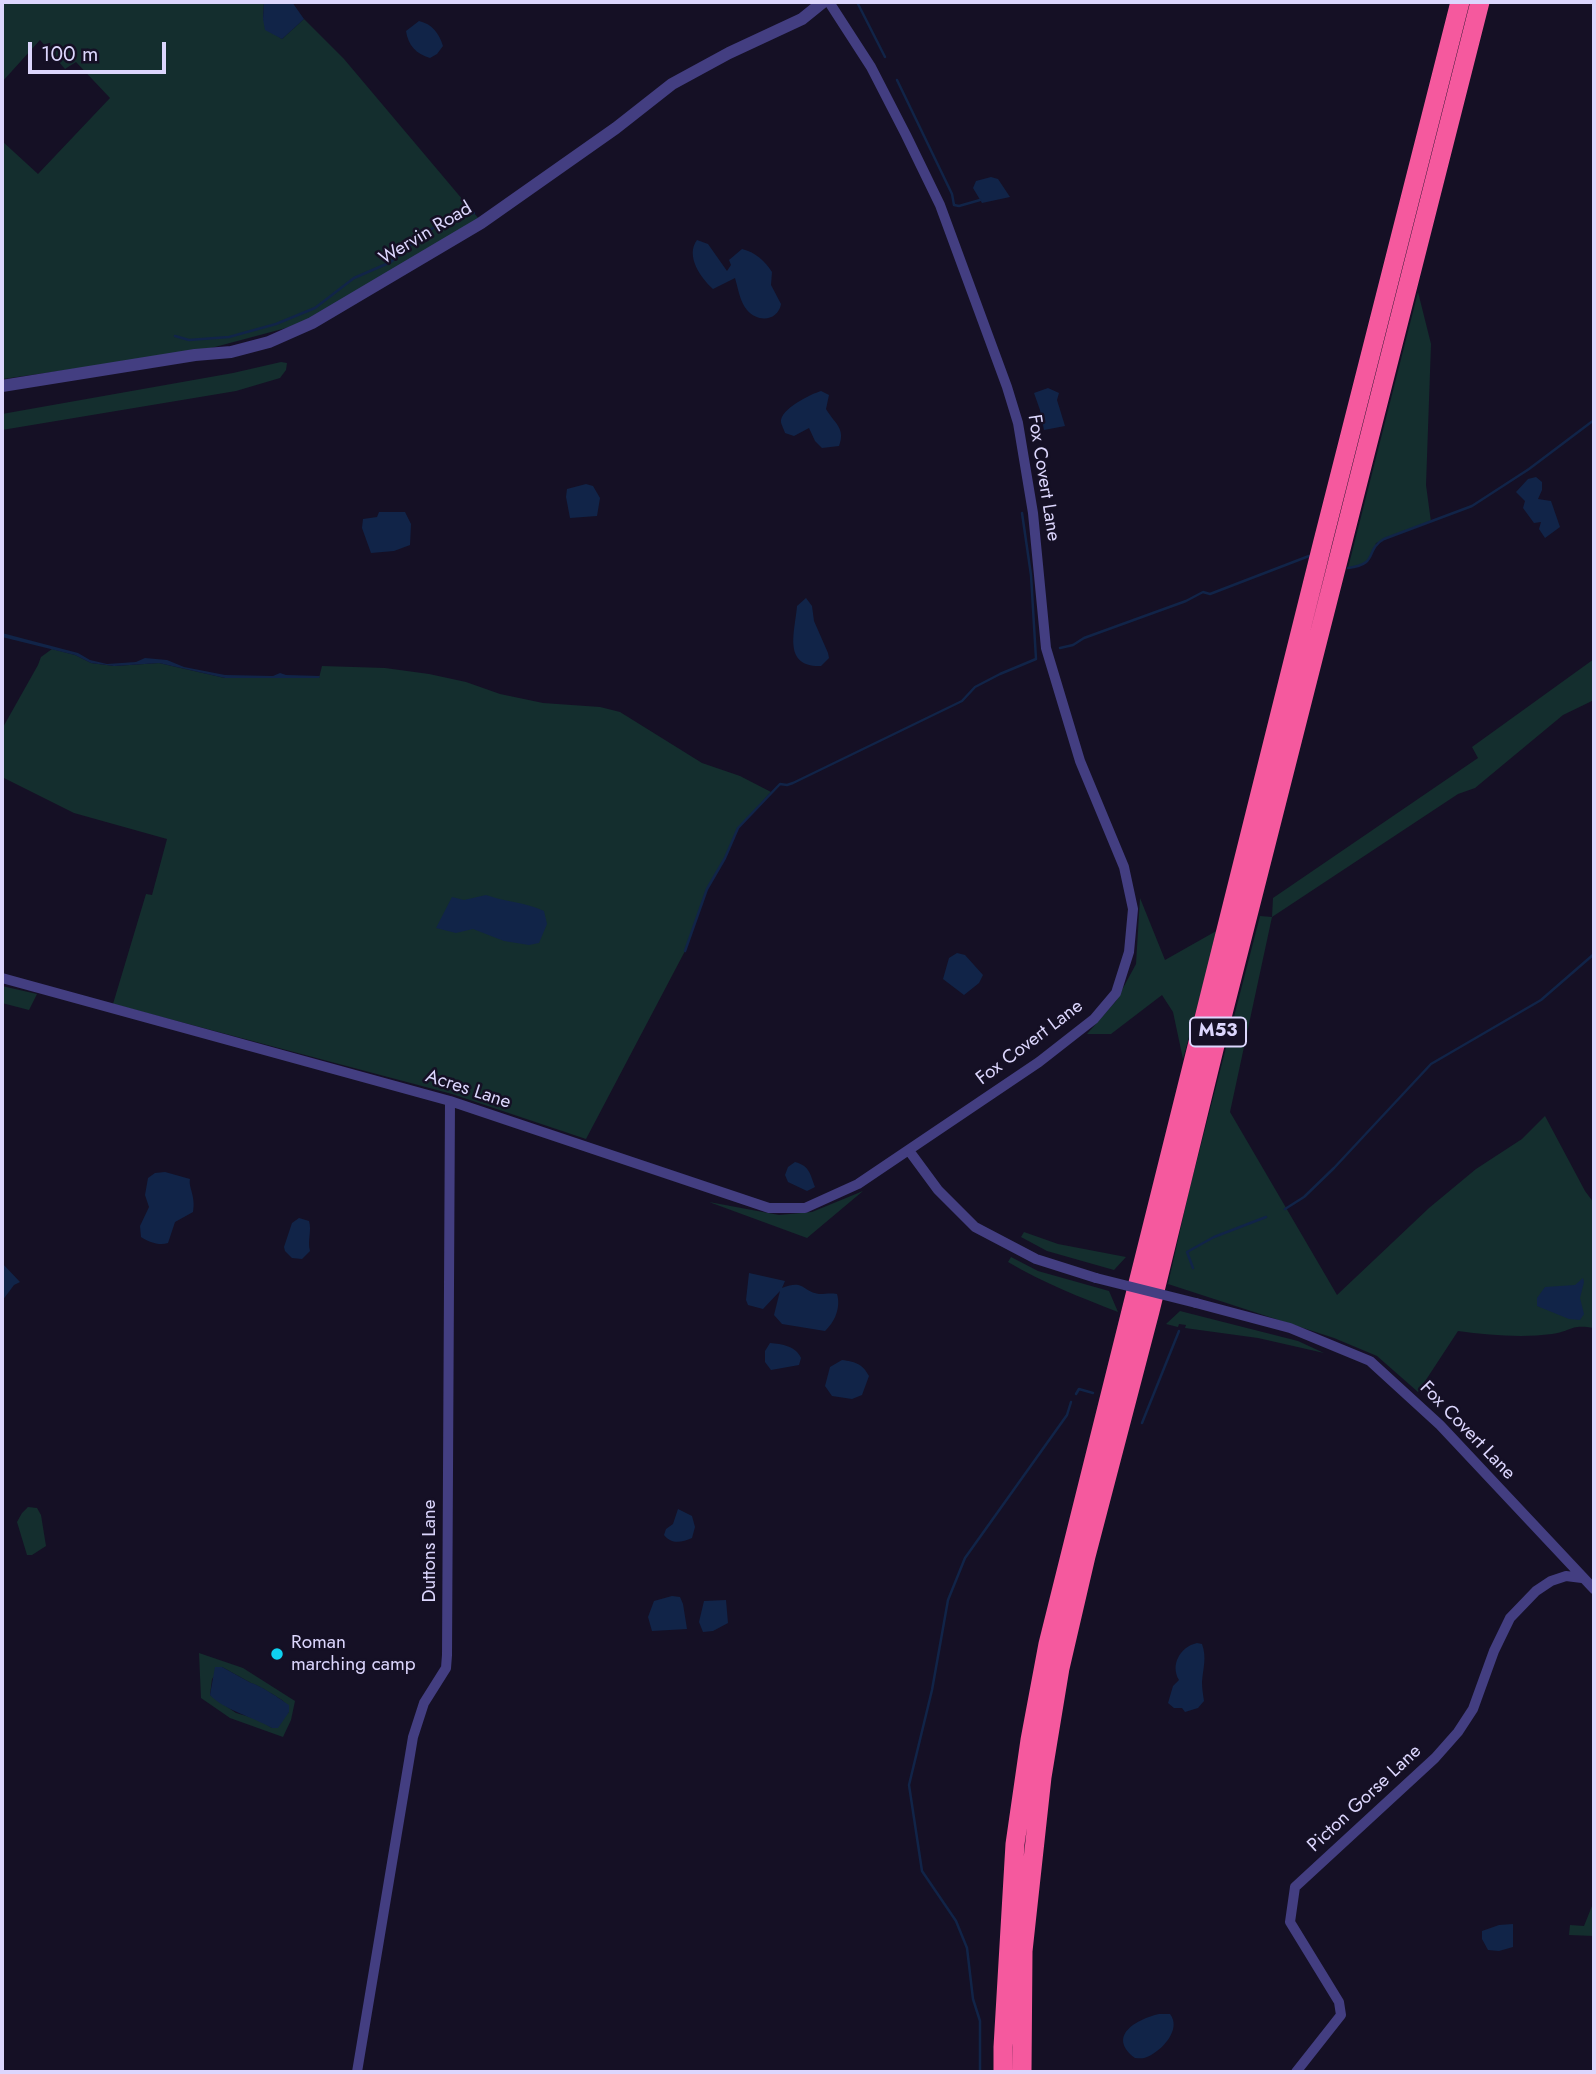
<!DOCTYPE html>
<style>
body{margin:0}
#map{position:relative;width:1596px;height:2074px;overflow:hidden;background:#151025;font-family:Jost,sans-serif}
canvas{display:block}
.frame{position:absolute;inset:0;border:4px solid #dcd6fd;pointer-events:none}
.scale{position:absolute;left:28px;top:42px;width:138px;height:32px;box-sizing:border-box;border:4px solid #dcd6fd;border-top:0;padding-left:9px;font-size:21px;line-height:24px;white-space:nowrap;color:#dcd6fd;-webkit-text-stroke:5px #151025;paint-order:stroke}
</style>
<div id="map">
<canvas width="1596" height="2074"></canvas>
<div class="frame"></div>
<div class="scale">100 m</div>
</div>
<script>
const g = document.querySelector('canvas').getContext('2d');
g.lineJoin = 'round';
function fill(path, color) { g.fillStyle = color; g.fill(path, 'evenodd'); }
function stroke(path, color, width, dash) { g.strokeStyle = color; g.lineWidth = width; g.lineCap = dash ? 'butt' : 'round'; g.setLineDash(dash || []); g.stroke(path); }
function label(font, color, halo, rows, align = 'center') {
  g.font = font + ' Jost,sans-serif'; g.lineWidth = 5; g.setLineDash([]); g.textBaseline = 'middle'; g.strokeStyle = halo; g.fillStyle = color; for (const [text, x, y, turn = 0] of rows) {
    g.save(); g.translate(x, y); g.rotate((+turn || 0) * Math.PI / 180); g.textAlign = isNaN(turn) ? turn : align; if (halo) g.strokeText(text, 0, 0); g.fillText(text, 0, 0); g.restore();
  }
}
fill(new Path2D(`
 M 2,2 L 264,2 L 263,19 L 273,33 L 282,39 L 304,19 L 344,59 L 479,219 L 316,320 L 200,351 L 3,379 L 2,141 L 38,174 L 110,98 L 76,62 L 65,69 L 40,40 L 2,82 Z
 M 1418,292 L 1431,344 L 1426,485 L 1431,522 L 1376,543 C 1371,560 1366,566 1348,568 Z
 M 281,362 L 287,363 L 286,370 L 280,378 L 236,391 L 2,430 L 2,414 L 233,373 Z
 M 52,649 L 75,655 L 91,663 L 114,666 L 159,663 L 225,678 L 319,678 L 322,666 L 385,668 L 429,674 L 466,682 L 500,694 L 543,703 L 600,707 L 620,712 L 702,763 L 740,776 L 771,792 L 738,828 L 725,858 L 707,889 L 685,951 L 586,1139 L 452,1094 L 113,1004 L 146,894 L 152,895 L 167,839 L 74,813 L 2,777 L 2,729 L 38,665 L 41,657 Z
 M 1594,659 L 1594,700 L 1563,715 L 1475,788 L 1458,794 L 1272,917 L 1230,1112 L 1337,1295 L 1429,1208 L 1476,1169 L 1522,1139 L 1545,1116 L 1585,1191 L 1594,1203 L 1594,1328 C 1569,1324 1573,1331 1552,1334 C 1521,1338 1489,1335 1458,1331 L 1418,1392 L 1377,1356 L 1334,1338 L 1168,1284 L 1189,1191 L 1260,916 L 1272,917 L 1273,898 L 1478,758 L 1472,747 Z
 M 1140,898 L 1165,960 L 1218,930 L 1183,1059 L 1173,1012 L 1162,995 L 1111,1034 L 1087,1034 L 1116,1001 L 1136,964 Z
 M 2,986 L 37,994 L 29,1010 L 2,1003 Z
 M 863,1191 L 807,1238 L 709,1202 L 779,1215 L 812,1212 Z
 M 1024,1232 L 1058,1244 L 1126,1257 L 1114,1270 L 1047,1251 L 1021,1237 Z
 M 1011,1257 L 1038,1271 L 1109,1291 L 1118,1312 C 1080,1297 1043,1283 1008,1262 Z
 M 1180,1311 L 1298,1341 L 1324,1353 L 1258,1338 L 1185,1328 L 1186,1325 L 1179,1324 L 1178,1327 L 1166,1324 Z
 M 28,1507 L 37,1508 L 41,1515 L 46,1546 L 32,1555 L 27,1555 L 17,1522 L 22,1513 Z
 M 199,1653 L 243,1668 L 295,1701 L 291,1720 L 283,1737 L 230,1718 L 201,1698 ZM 222,1667 L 251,1683 C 254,1683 280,1698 283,1701 C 286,1704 287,1708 289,1712 L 272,1728 L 260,1720 L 236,1713 L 210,1695 L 212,1679 Z
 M 1594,1901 L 1594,1936 L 1569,1935 L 1570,1925 L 1584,1926 Z`), '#142e2e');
fill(new Path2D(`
 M 264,2 L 292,2 L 304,19 L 282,39 L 265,30 L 263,19 Z
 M 419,21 C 432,24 439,33 443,46 L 437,54 L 430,58 C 416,54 408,45 406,31 Z
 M 991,177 L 998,179 L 1010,197 L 982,203 L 973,188 L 976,181 Z
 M 697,240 L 708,244 L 727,271 L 731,265 L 729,260 L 742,249 C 755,252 765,261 772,272 L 771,285 L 781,304 C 778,321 758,323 747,310 C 740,302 738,288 735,278 L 713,289 C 701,278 685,256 697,240 Z
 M 1048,388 L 1059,393 L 1057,400 L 1065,426 L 1044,430 L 1040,410 L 1034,393 Z
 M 821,391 L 829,395 L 826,409 C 834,423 846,428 839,446 L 822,448 L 815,441 L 809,428 L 794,436 L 785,433 C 785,432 781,424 781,422 C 780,409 811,394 821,391 Z
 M 1536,477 L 1542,482 L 1542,490 L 1538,499 L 1551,501 L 1560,527 L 1545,538 L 1539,529 L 1541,522 L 1534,523 L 1523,508 L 1525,501 L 1516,492 L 1528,479 Z
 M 586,484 L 593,486 L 600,498 L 597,516 L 570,518 L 566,497 L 567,489 Z
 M 379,512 L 405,512 L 411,524 L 410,545 L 394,551 L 371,553 L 362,528 L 363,519 L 377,517 Z
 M 806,598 L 812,606 L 814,621 L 828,653 L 829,658 L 821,666 C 782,667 795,632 797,606 Z
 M 2,633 L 78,653 L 90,660 L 107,664 L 136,662 L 145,658 L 167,660 L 184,667 L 225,675 L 273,676 L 280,673 L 286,675 L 320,676 L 319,678 L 225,678 L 159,663 L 114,666 L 91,663 L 75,655 L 2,637 Z
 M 486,895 C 505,902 525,902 544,911 L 547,924 L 539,943 L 529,945 L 504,941 L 473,929 L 456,933 L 436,928 L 452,897 L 464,900 Z
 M 957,953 L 965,955 L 983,975 L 979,983 L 964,995 L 943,979 L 949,958 Z
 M 795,1162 C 810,1166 810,1174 815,1187 L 807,1191 L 788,1182 L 785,1175 L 788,1167 Z
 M 165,1172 L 190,1179 C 188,1187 196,1196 193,1212 L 175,1222 L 168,1243 C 159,1246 149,1242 141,1237 L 140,1226 L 149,1207 L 145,1195 L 148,1178 L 155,1173 Z
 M 299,1218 L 309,1221 C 312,1231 307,1241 310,1251 L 302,1259 L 292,1258 L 285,1251 L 284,1247 L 292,1223 Z
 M 2,1263 L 20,1282 L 14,1285 L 2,1301 Z
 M 749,1273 L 785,1281 L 782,1288 C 805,1279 802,1292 819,1294 C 826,1294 830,1293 837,1294 C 841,1307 835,1322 825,1331 L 782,1324 L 774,1315 L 780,1291 L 763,1309 L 748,1305 L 746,1300 Z
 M 1583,1278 L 1584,1282 L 1580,1298 L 1584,1314 L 1580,1320 L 1569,1319 L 1537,1306 L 1537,1298 L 1545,1287 L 1575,1285 Z
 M 770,1343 C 782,1344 796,1346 801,1358 L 799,1365 L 771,1370 L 765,1362 L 765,1351 Z
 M 842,1360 C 855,1362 862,1363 869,1376 L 862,1395 L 852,1399 L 832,1396 L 825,1386 L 830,1367 Z
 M 678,1509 L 692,1516 L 695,1527 L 692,1538 C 682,1542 672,1545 664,1535 L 666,1529 L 673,1524 Z
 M 672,1596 L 680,1597 L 683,1604 L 687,1629 L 652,1631 L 648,1617 L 654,1601 Z
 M 726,1600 L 728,1623 L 713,1631 L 703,1632 L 699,1622 L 704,1601 Z
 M 1197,1643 L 1202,1644 C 1207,1658 1203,1668 1202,1682 C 1202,1688 1203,1695 1204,1701 L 1198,1708 L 1185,1712 L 1182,1708 L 1174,1708 L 1168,1703 L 1173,1686 L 1179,1680 C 1170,1665 1180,1647 1197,1643 Z
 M 215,1667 L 222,1667 L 251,1683 C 258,1684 282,1700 289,1705 L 289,1712 L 278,1728 L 272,1728 C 253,1717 224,1710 210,1695 Z
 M 1513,1924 L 1513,1947 L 1499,1951 L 1488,1950 L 1482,1939 L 1482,1931 L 1499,1925 Z
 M 1159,2014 L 1170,2014 C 1182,2029 1162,2051 1147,2057 C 1143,2059 1139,2058 1135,2058 C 1106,2036 1137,2019 1159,2014 Z`), '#112448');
stroke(new Path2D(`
 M 857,2 L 885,57
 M 897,80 L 952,194 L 954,205 L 959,206 L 980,200
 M 175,336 L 189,340 L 229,337 L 276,324 L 315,308 L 354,278 L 391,262 L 423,234 L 450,218 L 474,213
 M 1348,568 C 1380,564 1364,550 1384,539 L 1472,506 L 1529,469 L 1594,420
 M 1060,648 L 1073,645 L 1084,638 L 1186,601 L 1203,592 L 1210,594 L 1309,556
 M 685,951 L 707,889 L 725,858 L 738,828 L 780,784 L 787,785 L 793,783 L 962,701 L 975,687 L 1000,674 L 1036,659 L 1031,575 L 1022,513
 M 1285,1209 L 1304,1197 L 1334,1168 L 1431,1064 L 1541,1000 L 1594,954
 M 1193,1268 L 1187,1252 L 1214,1237 L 1266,1217
 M 1076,1394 L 1079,1389 L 1093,1393
 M 1142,1423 L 1179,1331
 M 980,2072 L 980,2021 L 973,1999 L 967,1948 L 956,1921 L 922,1871 L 909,1785 L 932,1690 L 948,1600 L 965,1558 L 1067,1415 L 1071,1402`), '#112448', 2.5);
stroke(new Path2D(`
 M 2,978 L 450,1101 L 769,1208 L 805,1208 L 858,1184 L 1039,1062 L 1094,1019 L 1116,993 L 1129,952 L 1133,909 L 1124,867 L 1080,761 L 1046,648 L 1033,513 L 1018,423 L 1007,387 L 940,205 L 906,135 L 871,67 L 829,2
 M 910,1152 L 938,1190 L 975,1227 L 1036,1259 L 1096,1278
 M 1196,1303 L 1290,1328 L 1370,1361 L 1440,1425 L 1594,1589
 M 357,2072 L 413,1737 L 424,1703 L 446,1668 L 447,1655 L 450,1101
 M 1296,2072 L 1341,2015 L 1339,2002 L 1290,1922 L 1295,1887 L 1435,1758 L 1458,1732 L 1473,1709 L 1494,1651 L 1510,1618 L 1536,1591 L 1551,1581 L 1566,1576 L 1582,1578`), '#433e81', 10);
stroke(new Path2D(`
 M 2,386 L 195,355 L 231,352 L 269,342 L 312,323 L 481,223 L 616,128 L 672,84 L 729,53 L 802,19 L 823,2`), '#433e81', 12);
stroke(new Path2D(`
 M 1003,2072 L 1003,2047 L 1015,1844 L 1030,1740 L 1048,1644 L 1323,541 L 1460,2
 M 1022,2072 L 1023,1951 L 1042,1777 L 1060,1668 L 1086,1556 L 1150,1311 L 1218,1033 L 1480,2`), '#f5599e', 19);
stroke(new Path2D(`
 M 1096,1278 L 1196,1303`), '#433e81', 10);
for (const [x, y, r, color] of [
 [277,1654,7,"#0fd1f0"]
]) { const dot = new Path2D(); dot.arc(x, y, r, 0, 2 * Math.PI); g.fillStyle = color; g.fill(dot); stroke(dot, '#151025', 2.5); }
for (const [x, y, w] of [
 [1218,1032,56]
]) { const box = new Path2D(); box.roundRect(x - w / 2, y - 14.5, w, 29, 5); g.fillStyle = '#151025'; g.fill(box); stroke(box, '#dcd6fd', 2); }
label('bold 18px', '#dcd6fd', null, [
 ["M53",1218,1032]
]);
label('19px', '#dcd6fd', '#151025', [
 ["Wervin Road",426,234,-31],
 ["Fox Covert Lane",1043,478,81],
 ["Fox Covert Lane",1030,1043,-37],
 ["Acres Lane",468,1090,18],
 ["Fox Covert Lane",1467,1431,46],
 ["Duttons Lane",430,1551,-90],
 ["Picton Gorse Lane",1365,1799,-43]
]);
label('19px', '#dcd6fd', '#151025', [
 ["Roman",291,1643],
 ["marching camp",291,1665]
], 'left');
</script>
